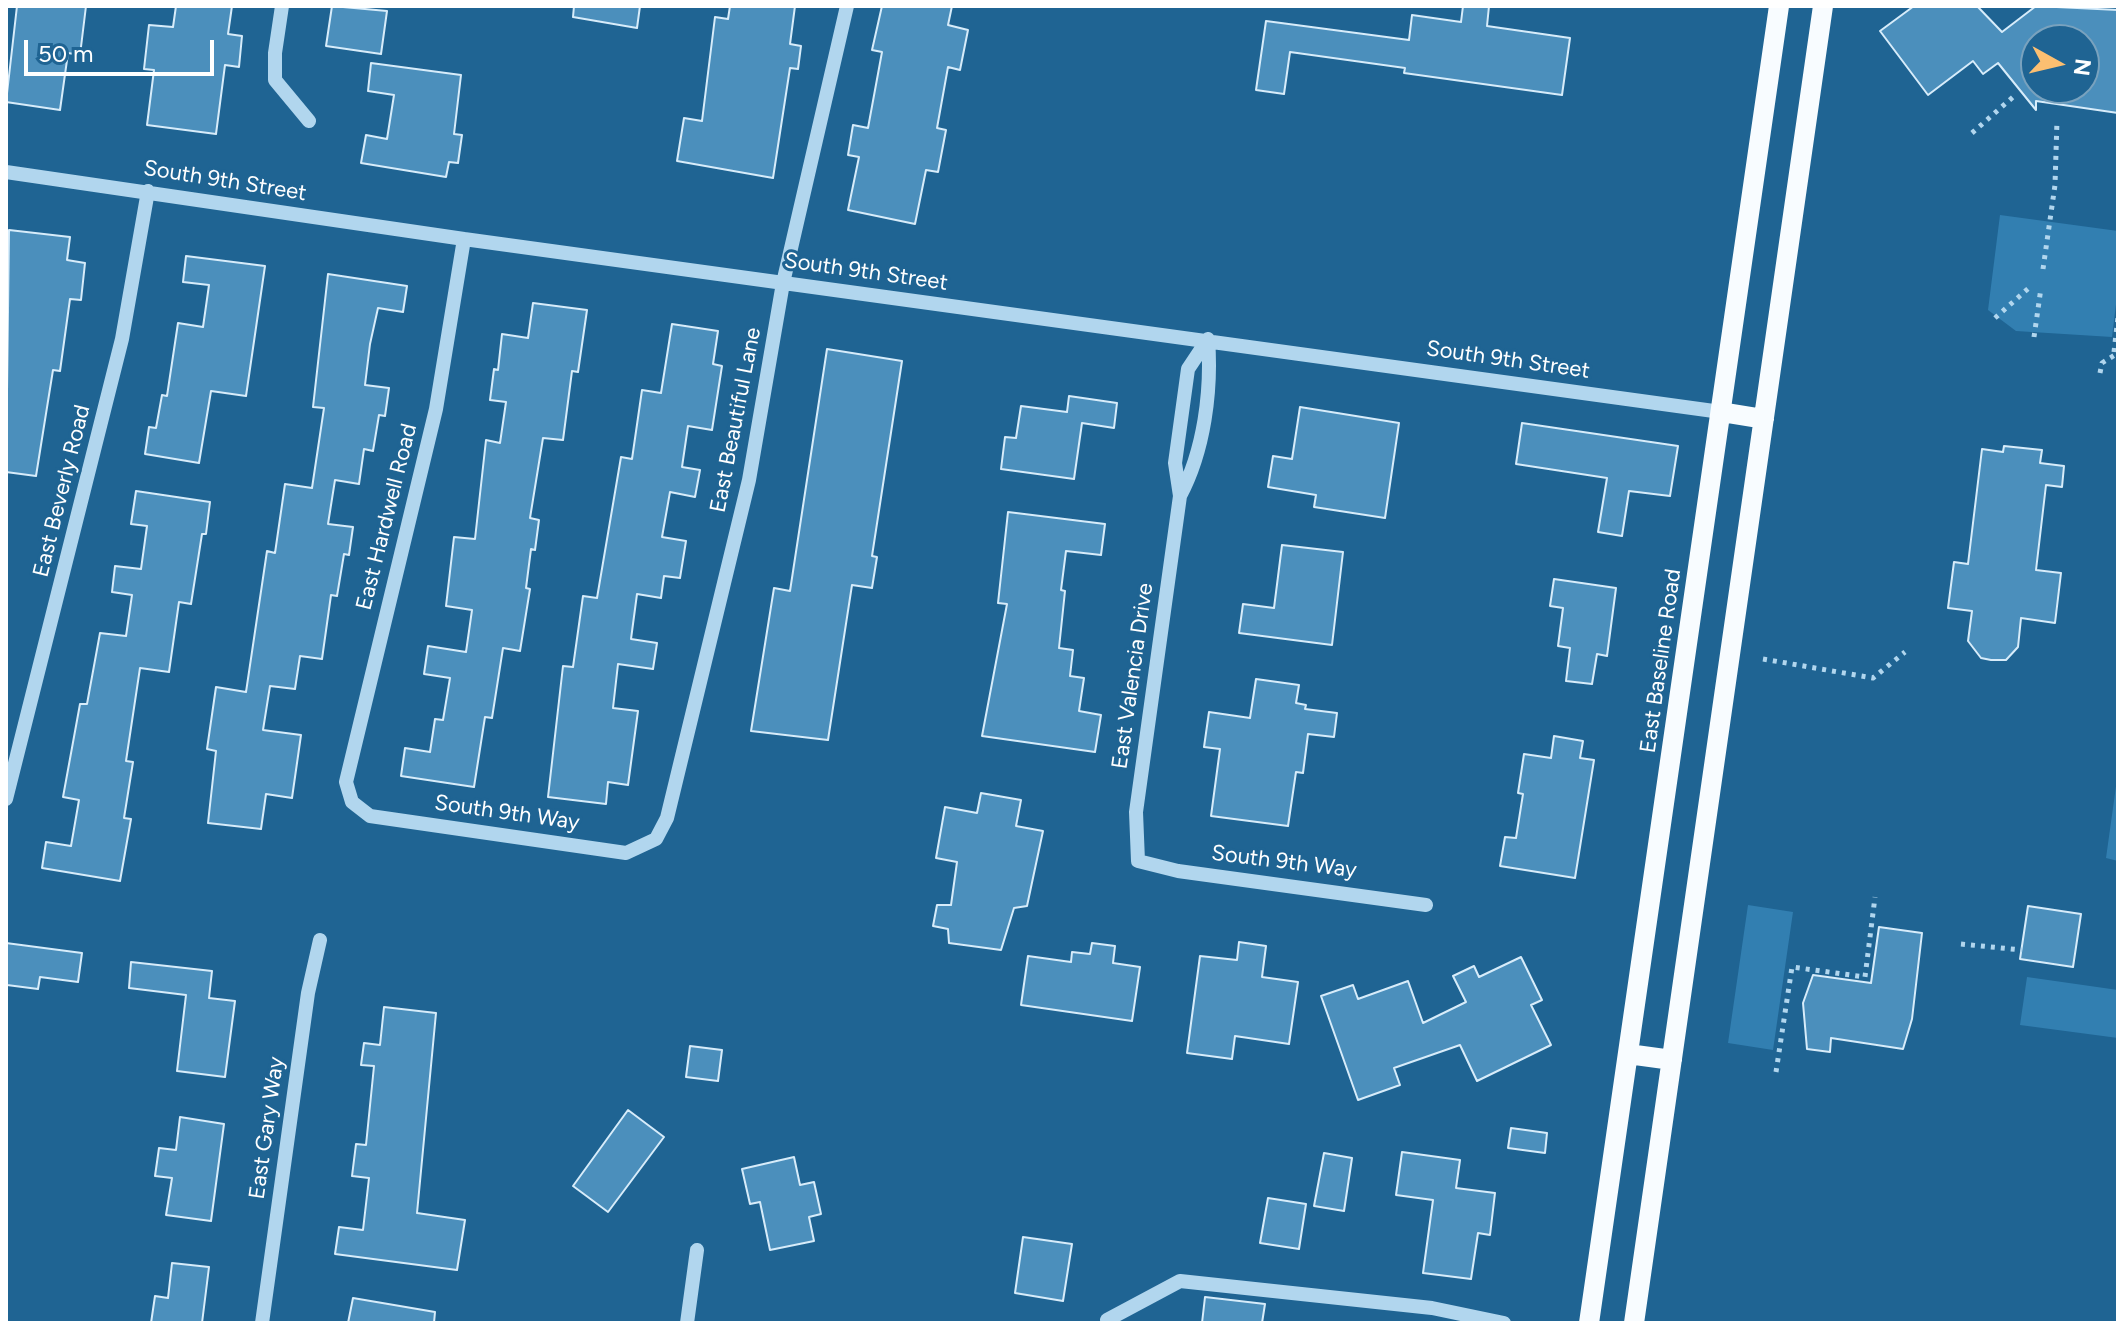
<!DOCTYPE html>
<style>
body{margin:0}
#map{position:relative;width:2124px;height:1329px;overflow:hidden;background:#1f6493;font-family:Figtree,sans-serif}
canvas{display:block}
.frame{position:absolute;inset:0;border:8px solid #fff;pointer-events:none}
.north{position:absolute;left:2020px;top:24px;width:80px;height:80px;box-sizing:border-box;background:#1f6493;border:2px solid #79a2be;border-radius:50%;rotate:98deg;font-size:22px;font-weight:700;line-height:32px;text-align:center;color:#fff}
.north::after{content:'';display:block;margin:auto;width:28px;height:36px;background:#fcbf71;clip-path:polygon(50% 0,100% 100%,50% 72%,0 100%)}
.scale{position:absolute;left:24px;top:40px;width:190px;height:36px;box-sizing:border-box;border:4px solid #fff;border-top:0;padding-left:10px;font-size:24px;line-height:28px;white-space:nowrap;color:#fff;-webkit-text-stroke:6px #1f6493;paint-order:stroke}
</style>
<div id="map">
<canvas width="2124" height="1329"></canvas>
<div class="frame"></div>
<div class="north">N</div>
<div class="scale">50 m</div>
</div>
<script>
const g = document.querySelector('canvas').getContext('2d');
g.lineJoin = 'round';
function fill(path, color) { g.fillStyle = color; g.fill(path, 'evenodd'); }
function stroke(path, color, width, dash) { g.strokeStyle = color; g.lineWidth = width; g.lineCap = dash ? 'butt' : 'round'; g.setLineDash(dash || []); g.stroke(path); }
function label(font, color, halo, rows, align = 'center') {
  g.font = font + ' Figtree,sans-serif'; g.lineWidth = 6; g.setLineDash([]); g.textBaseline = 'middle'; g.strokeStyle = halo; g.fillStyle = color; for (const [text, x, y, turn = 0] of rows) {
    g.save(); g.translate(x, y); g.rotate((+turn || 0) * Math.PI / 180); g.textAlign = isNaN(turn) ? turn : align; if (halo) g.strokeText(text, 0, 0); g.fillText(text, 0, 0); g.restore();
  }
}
fill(new Path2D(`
 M 2000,215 L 2118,231 L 2118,288 L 2112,337 L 2016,331 L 1988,310 Z
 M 2118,772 L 2118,861 L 2106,858 Z
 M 1748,905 L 1793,912 L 1773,1050 L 1728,1043 Z
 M 2027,977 L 2118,990 L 2118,1038 L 2020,1025 Z`), '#327fb1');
const building = new Path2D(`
 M 17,6 L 86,6 L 80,55 L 68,53 L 60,110 L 6,102 Z
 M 176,6 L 232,6 L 228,34 L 242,36 L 239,67 L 225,65 L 216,134 L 147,125 L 154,70 L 144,69 L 149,25 L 173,27 Z
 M 332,6 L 387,11 L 381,54 L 326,46 Z
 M 574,6 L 640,6 L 637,28 L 573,17 Z
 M 730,6 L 795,6 L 790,44 L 801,46 L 798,69 L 790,68 L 773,178 L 677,161 L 684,118 L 702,121 L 715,17 L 728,19 Z
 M 882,6 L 952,6 L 948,25 L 968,30 L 960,70 L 948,67 L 937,128 L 946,130 L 938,172 L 926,170 L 915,224 L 848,210 L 859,157 L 848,155 L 853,125 L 868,128 L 882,52 L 872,50 Z
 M 1463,6 L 1489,6 L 1487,26 L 1570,38 L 1562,95 L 1404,73 L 1405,68 L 1290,52 L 1284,94 L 1256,90 L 1266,21 L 1409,40 L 1412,15 L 1461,22 Z
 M 1914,6 L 1977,6 L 2002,32 L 2036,6 L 2118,10 L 2118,113 L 2036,101 L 2036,110 L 1998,63 L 1983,74 L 1973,61 L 1928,95 L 1880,31 ZM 2036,40 L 2084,40 L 2084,88 L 2036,88 Z
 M 371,63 L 461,75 L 454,134 L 462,135 L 458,163 L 449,162 L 446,177 L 361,163 L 366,135 L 387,139 L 394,95 L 368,91 Z
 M 9,230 L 70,237 L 67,260 L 85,263 L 81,300 L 70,299 L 60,371 L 53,370 L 36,476 L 6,472 Z
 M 186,256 L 265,266 L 246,396 L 211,391 L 199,463 L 145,454 L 149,427 L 156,428 L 162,395 L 167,396 L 178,323 L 203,327 L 209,285 L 183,282 Z
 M 328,274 L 407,286 L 403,312 L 378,308 L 370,344 L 365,385 L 389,388 L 385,416 L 379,415 L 373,451 L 364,449 L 359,484 L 335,480 L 328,524 L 353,527 L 349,555 L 344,554 L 337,596 L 331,595 L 322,659 L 300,656 L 295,689 L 270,686 L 263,730 L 301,735 L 292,798 L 266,794 L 261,829 L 208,823 L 216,751 L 207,749 L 216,687 L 246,692 L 267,551 L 275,553 L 285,484 L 312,488 L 324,408 L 313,407 Z
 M 533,303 L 587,310 L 578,372 L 572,371 L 563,440 L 543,438 L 530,518 L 539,520 L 535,550 L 531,549 L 526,588 L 530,589 L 520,651 L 503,648 L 492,718 L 485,717 L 474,787 L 401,776 L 405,748 L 430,752 L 435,719 L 443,720 L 450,678 L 424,674 L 428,646 L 466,652 L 472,610 L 446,606 L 454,537 L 475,539 L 486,440 L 500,443 L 506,402 L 490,400 L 494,369 L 498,370 L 502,334 L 528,338 Z
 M 672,324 L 718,331 L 713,364 L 722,366 L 712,430 L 688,426 L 682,467 L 700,470 L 695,497 L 670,492 L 662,537 L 686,541 L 680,578 L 664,576 L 661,598 L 637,594 L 631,639 L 657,643 L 653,669 L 618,664 L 613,708 L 638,711 L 628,785 L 608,782 L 606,804 L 548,797 L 563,666 L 573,667 L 583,596 L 597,598 L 621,457 L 632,459 L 642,390 L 661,393 Z
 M 827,349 L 902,361 L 872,556 L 877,557 L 872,588 L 852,585 L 828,740 L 751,731 L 774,588 L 790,591 Z
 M 1069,396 L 1117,403 L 1114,428 L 1082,423 L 1074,479 L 1001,469 L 1005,437 L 1016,438 L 1021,406 L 1067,412 Z
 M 1300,407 L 1399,423 L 1385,518 L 1314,507 L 1316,495 L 1268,487 L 1273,456 L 1292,459 Z
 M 1522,423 L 1678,446 L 1670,496 L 1629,491 L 1622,536 L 1598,532 L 1607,478 L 1516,464 Z
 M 2004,446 L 2042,450 L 2040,463 L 2064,466 L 2062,487 L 2046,485 L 2036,570 L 2061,573 L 2055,623 L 2021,618 L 2018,647 L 2006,660 L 1991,660 L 1981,658 L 1968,641 L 1972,611 L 1948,608 L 1954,562 L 1968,564 L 1982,449 L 2003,452 Z
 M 136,491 L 210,502 L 206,534 L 202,534 L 191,604 L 179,602 L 169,672 L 140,668 L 126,761 L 133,762 L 124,818 L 131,819 L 120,881 L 42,868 L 46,842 L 71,846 L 79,800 L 63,797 L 80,704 L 87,704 L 100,633 L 126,636 L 132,595 L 112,592 L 115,566 L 141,569 L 147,526 L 131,524 Z
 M 1008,512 L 1105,524 L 1101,555 L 1066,551 L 1061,590 L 1065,591 L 1059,648 L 1073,650 L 1070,676 L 1084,678 L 1079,711 L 1101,715 L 1095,752 L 982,736 L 1007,604 L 998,603 Z
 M 1282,545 L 1343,552 L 1332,645 L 1239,633 L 1243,604 L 1274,608 Z
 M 1554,579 L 1616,588 L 1607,656 L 1597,654 L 1592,684 L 1566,681 L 1570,648 L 1558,646 L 1563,608 L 1550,606 Z
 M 1256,679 L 1299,685 L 1296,703 L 1306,705 L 1305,709 L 1337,713 L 1334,737 L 1308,734 L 1303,773 L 1296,772 L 1288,826 L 1211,816 L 1220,749 L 1204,747 L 1209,712 L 1250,718 Z
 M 1554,736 L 1583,741 L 1580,758 L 1594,760 L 1575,878 L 1500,866 L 1505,837 L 1516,838 L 1523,794 L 1518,793 L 1524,754 L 1551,758 Z
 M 981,793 L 1021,800 L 1016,826 L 1043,831 L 1027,906 L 1014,908 L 1001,950 L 949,943 L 948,929 L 933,926 L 937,905 L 951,905 L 957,862 L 936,858 L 945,807 L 977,813 Z
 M 2028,906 L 2081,914 L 2073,967 L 2020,959 Z
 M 1879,927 L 1922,933 L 1912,1019 L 1903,1049 L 1831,1038 L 1830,1052 L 1807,1049 L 1803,1003 L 1813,975 L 1871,983 Z
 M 1239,942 L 1266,946 L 1262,977 L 1298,982 L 1289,1044 L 1235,1036 L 1232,1059 L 1187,1053 L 1200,956 L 1237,960 Z
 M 6,943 L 82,953 L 78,982 L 40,977 L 38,989 L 7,985 Z
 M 1092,943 L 1115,946 L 1113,963 L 1140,967 L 1132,1021 L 1021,1005 L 1028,956 L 1071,962 L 1072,952 L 1090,954 Z
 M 1521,957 L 1542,1000 L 1531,1005 L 1551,1045 L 1477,1081 L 1460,1045 L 1394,1068 L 1400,1085 L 1358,1100 L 1321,996 L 1353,985 L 1358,999 L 1408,981 L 1423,1023 L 1466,1002 L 1453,976 L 1474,966 L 1479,977 Z
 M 131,962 L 212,971 L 209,998 L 235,1001 L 225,1077 L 177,1071 L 186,995 L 129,988 Z
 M 384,1007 L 436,1013 L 417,1213 L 465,1220 L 457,1270 L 335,1254 L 339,1227 L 363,1230 L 369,1178 L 352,1176 L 356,1144 L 366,1145 L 374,1066 L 361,1065 L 364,1043 L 380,1045 Z
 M 690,1046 L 722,1050 L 718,1081 L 686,1077 Z
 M 628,1110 L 664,1137 L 608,1212 L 573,1186 Z
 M 180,1117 L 224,1124 L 211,1221 L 166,1215 L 172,1178 L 155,1176 L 159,1148 L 176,1150 Z
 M 1511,1128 L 1547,1133 L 1545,1153 L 1508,1148 Z
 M 1402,1152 L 1460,1160 L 1456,1188 L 1495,1193 L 1490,1235 L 1478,1233 L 1471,1279 L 1423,1273 L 1433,1200 L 1396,1195 Z
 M 1324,1153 L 1352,1158 L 1344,1211 L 1314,1206 Z
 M 794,1157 L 800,1185 L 814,1182 L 821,1214 L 809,1217 L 814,1241 L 770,1250 L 760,1202 L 750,1204 L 742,1169 Z
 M 1268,1198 L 1306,1204 L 1299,1249 L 1260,1243 Z
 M 1023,1237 L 1072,1244 L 1063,1301 L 1015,1293 Z
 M 172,1263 L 209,1267 L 202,1323 L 151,1323 L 155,1296 L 168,1298 Z
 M 1205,1297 L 1265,1304 L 1262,1323 L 1202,1323 Z
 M 353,1298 L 435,1312 L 434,1323 L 348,1323 Z`);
fill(building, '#4b8fbc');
stroke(building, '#d7ecfa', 2);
stroke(new Path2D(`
 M 1972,133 L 2013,97
 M 2043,269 L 2055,185 L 2057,120
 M 1995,318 L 2031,286
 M 2034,337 L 2041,288
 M 2114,352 L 2118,317
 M 2100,373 L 2102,363 L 2118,353
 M 1763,659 L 1873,678 L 1905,652
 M 1961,944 L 2022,950
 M 1776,1072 L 1792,967 L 1865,977 L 1875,897`), '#b1d6ee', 5, [4, 6]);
stroke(new Path2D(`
 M 282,6 L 275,53 L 275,80 L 309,121
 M 6,172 L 464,239 L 1721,412
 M 464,239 L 436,409 L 346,782 L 352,802 L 370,816 L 626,853 L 656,839 L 667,818 L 749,480 L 783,283 L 847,6
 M 1208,339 L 1188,369 L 1175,463 L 1180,496 L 1136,812 L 1138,861 L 1178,871 L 1426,905
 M 1180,496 C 1204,451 1212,391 1208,339
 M 6,799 L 122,339 L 148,191
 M 1107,1320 L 1180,1281 L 1432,1308 L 1504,1323
 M 262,1323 L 308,993 L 320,940
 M 687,1323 L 697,1250`), '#b1d6ee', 14);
stroke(new Path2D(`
 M 1721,412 L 1764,419
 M 1628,1054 L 1672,1060
 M 1589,1323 L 1779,6
 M 1634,1323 L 1823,6`), '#f8fcff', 20);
label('22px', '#fff', '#1f6493', [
 ["South 9th Street",225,181,9],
 ["South 9th Street",866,272,8],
 ["South 9th Street",1508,360,8],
 ["East Beautiful Lane",736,420,-79],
 ["East Beverly Road",62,491,-76],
 ["East Hardwell Road",387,517,-76],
 ["East Baseline Road",1661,661,-82],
 ["East Valencia Drive",1133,676,-82],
 ["South 9th Way",507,813,8],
 ["South 9th Way",1284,862,7],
 ["East Gary Way",267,1128,-82]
]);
</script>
